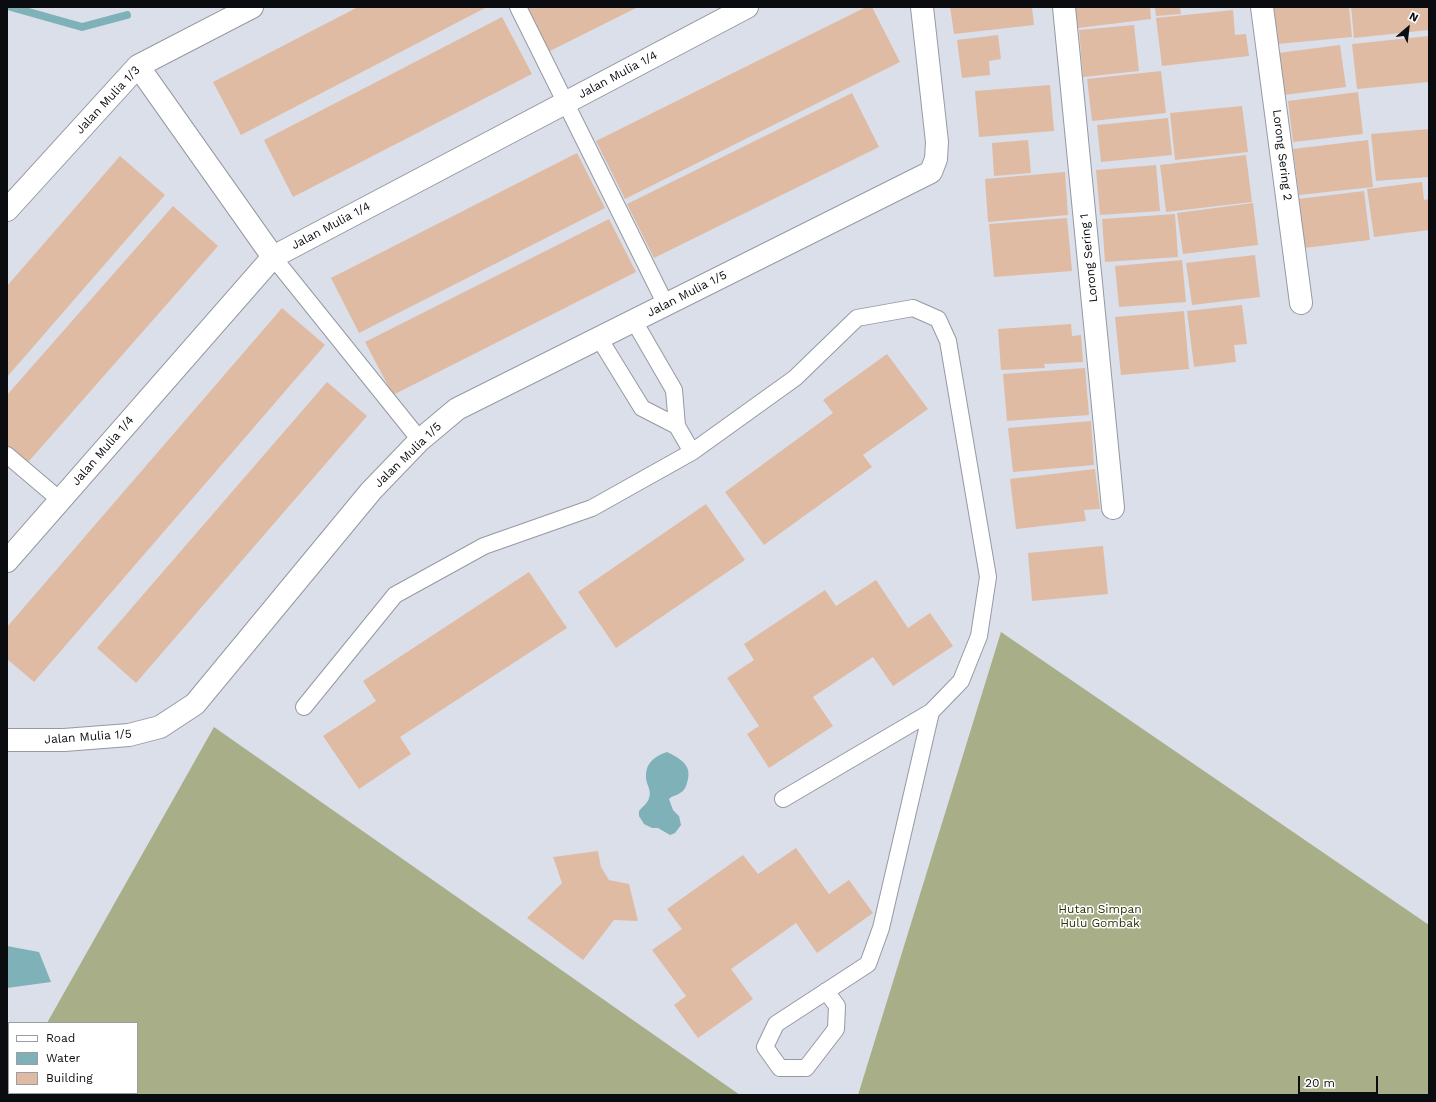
<!DOCTYPE html>
<style>
body{margin:0}
#map{position:relative;width:1436px;height:1102px;overflow:hidden;background:#dbdfe9;font-family:"Work Sans",sans-serif}
canvas{display:block}
.frame{position:absolute;inset:0;border:8px solid #0a0c0f;pointer-events:none}
.legend{position:absolute;left:8px;top:1022px;width:130px;height:72px;box-sizing:border-box;background:#fff;border:1px solid #9d9e9f;margin:0;padding:5px 7px;list-style:none;font-size:12px;color:#0a0c0f}
.legend li{display:flex;align-items:center;gap:8px;height:20px}
.legend b{width:20px;border:1px solid #9d9e9f}
.north{position:absolute;left:1388px;top:8px;width:40px;height:40px;-webkit-text-stroke:3px #fff;paint-order:stroke;rotate:28deg;font-size:11px;font-weight:700;line-height:16px;text-align:center;color:#0a0c0f}
.north::after{content:'';display:block;margin:auto;width:14px;height:18px;background:#0a0c0f;clip-path:polygon(50% 0,100% 100%,50% 72%,0 100%)}
.scale{position:absolute;left:1298px;top:1076px;width:80px;height:18px;box-sizing:border-box;border:2px solid #0a0c0f;border-top:0;padding-left:5px;font-size:12px;line-height:14px;white-space:nowrap;color:#0a0c0f;-webkit-text-stroke:3px #fff;paint-order:stroke}
</style>
<div id="map">
<canvas width="1436" height="1102"></canvas>
<div class="frame"></div>
<ul class="legend">
<li><b style="height:5px;background:#fff"></b>Road</li>
<li><b style="height:11px;background:#7fb1b8"></b>Water</li>
<li><b style="height:11px;background:#e0bba3"></b>Building</li>
</ul>
<div class="north">N</div>
<div class="scale">20 m</div>
</div>
<script>
const g = document.querySelector('canvas').getContext('2d');
g.lineJoin = 'round';
function fill(path, color) { g.fillStyle = color; g.fill(path, 'evenodd'); }
function stroke(path, color, width, dash) { g.strokeStyle = color; g.lineWidth = width; g.lineCap = dash ? 'butt' : 'round'; g.setLineDash(dash || []); g.stroke(path); }
function label(font, color, halo, rows, align = 'center') {
  g.font = font + ' "Work Sans",sans-serif'; g.lineWidth = 3; g.setLineDash([]); g.textBaseline = 'middle'; g.strokeStyle = halo; g.fillStyle = color; for (const [text, x, y, turn = 0] of rows) {
    g.save(); g.translate(x, y); g.rotate((+turn || 0) * Math.PI / 180); g.textAlign = isNaN(turn) ? turn : align; if (halo) g.strokeText(text, 0, 0); g.fillText(text, 0, 0); g.restore();
  }
}
fill(new Path2D(`
 M 1001,632 L 1429,925 L 1429,1095 L 858,1095 Z
 M 214,727 L 740,1095 L 7,1095 L 9,1090 L 9,1093 L 137,1093 L 137,1023 L 47,1023 Z`), '#a8ae88');
fill(new Path2D(`
 M 667,752 C 681,759 693,765 687,783 C 686,787 684,791 680,793 C 676,796 673,795 669,799 L 673,810 L 679,816 L 681,825 L 675,833 L 670,835 L 658,828 L 652,828 L 644,824 L 639,816 L 639,811 C 642,807 648,803 649,798 C 651,793 649,788 647,783 C 643,766 652,757 667,752 Z
 M 7,946 L 39,952 L 51,982 L 7,988 Z`), '#7fb1b8');
stroke(new Path2D(`
 M 11,7 L 82,27 L 127,15`), '#7fb1b8', 8);
fill(new Path2D(`
 M 358,7 L 487,7 L 241,135 L 213,82 Z
 M 522,7 L 638,7 L 546,53 Z
 M 866,7 L 872,7 L 900,62 L 625,199 L 596,141 Z
 M 950,7 L 1032,7 L 1034,25 L 954,34 Z
 M 1075,7 L 1150,7 L 1151,19 L 1078,28 Z
 M 1155,7 L 1180,7 L 1181,14 L 1156,16 Z
 M 1274,7 L 1349,7 L 1352,37 L 1278,44 Z
 M 1351,7 L 1428,7 L 1429,30 L 1354,38 Z
 M 1233,10 L 1235,35 L 1246,34 L 1249,56 L 1162,66 L 1156,18 Z
 M 502,17 L 532,74 L 293,197 L 264,140 Z
 M 1134,25 L 1139,71 L 1083,77 L 1079,30 Z
 M 998,35 L 1001,59 L 989,61 L 990,75 L 962,78 L 957,40 Z
 M 1429,36 L 1429,82 L 1357,89 L 1352,44 Z
 M 1340,45 L 1346,87 L 1284,95 L 1278,53 Z
 M 1161,71 L 1166,113 L 1092,121 L 1087,79 Z
 M 1050,85 L 1054,131 L 979,137 L 975,91 Z
 M 1358,92 L 1363,134 L 1293,142 L 1288,101 Z
 M 852,93 L 879,147 L 654,258 L 627,204 Z
 M 1242,106 L 1248,152 L 1175,160 L 1170,113 Z
 M 1168,118 L 1172,155 L 1101,162 L 1097,125 Z
 M 1429,129 L 1429,177 L 1376,181 L 1371,134 Z
 M 1028,140 L 1031,173 L 994,176 L 992,143 Z
 M 1368,140 L 1373,187 L 1299,195 L 1293,149 Z
 M 577,153 L 605,208 L 359,333 L 331,278 Z
 M 1246,155 L 1252,202 L 1166,212 L 1160,165 Z
 M 120,156 L 165,195 L 7,377 L 7,286 Z
 M 1156,165 L 1160,211 L 1100,215 L 1096,170 Z
 M 1065,172 L 1068,215 L 988,222 L 985,179 Z
 M 1422,182 L 1424,200 L 1429,199 L 1429,230 L 1374,237 L 1367,189 Z
 M 1364,191 L 1370,240 L 1304,248 L 1298,199 Z
 M 1253,203 L 1258,245 L 1183,254 L 1177,213 Z
 M 173,206 L 218,246 L 23,468 L 7,454 L 7,395 Z
 M 1175,214 L 1178,257 L 1105,262 L 1102,219 Z
 M 1067,218 L 1072,271 L 994,277 L 989,224 Z
 M 609,219 L 636,272 L 393,395 L 365,342 Z
 M 1255,255 L 1260,297 L 1192,305 L 1186,263 Z
 M 1182,260 L 1186,302 L 1119,307 L 1115,266 Z
 M 1242,305 L 1247,344 L 1234,345 L 1236,362 L 1194,367 L 1187,311 Z
 M 282,308 L 325,345 L 34,682 L 7,659 L 7,627 Z
 M 1184,311 L 1189,369 L 1121,375 L 1115,317 Z
 M 1071,324 L 1072,336 L 1081,335 L 1083,362 L 1044,364 L 1045,368 L 1001,370 L 998,329 Z
 M 887,354 L 928,409 L 863,455 L 872,467 L 764,545 L 725,492 L 833,413 L 823,400 Z
 M 1085,368 L 1089,415 L 1007,421 L 1003,374 Z
 M 327,382 L 367,416 L 136,683 L 97,648 Z
 M 1091,421 L 1094,465 L 1013,472 L 1008,428 Z
 M 1095,469 L 1100,509 L 1084,510 L 1086,521 L 1016,529 L 1010,479 Z
 M 706,504 L 745,560 L 616,648 L 578,592 Z
 M 1103,546 L 1108,594 L 1032,601 L 1028,553 Z
 M 529,572 L 567,628 L 400,737 L 411,754 L 359,789 L 323,736 L 376,701 L 363,681 Z
 M 876,580 L 908,628 L 930,613 L 953,646 L 893,686 L 873,657 L 813,697 L 833,726 L 769,768 L 747,734 L 759,726 L 727,678 L 754,660 L 744,644 L 825,590 L 836,606 Z
 M 796,848 L 829,894 L 849,880 L 873,913 L 817,953 L 796,923 L 731,969 L 753,999 L 698,1038 L 674,1005 L 686,996 L 652,950 L 682,929 L 667,909 L 743,855 L 758,874 Z
 M 598,851 L 601,867 L 609,880 L 629,884 L 638,921 L 614,920 L 583,960 L 527,918 L 562,883 L 553,857 Z`), '#e0bba3');
const service = new Path2D(`
 M 518,7 L 666,305
 M 273,257 L 420,440
 M 634,321 L 674,390 L 677,426 L 692,452
 M 599,338 L 642,408 L 677,426
 M 7,455 L 60,500
 M 304,707 L 395,595 L 484,546 L 592,508 L 692,452 L 795,378 L 857,318 L 913,308 L 938,319 L 948,341 L 988,577 L 979,636 L 961,681 L 931,712 L 881,928 L 868,964 L 776,1024 L 765,1047 L 780,1068 L 806,1068 L 836,1029 L 837,1006 L 826,991
 M 783,799 L 931,712`);
const minor = new Path2D(`
 M 1064,7 L 1113,508
 M 1262,7 L 1301,303
 M 138,66 L 273,257
 M 7,210 L 138,66 L 252,7
 M 7,561 L 273,257 L 747,7
 M 7,740 L 64,740 L 129,735 L 160,727 L 195,704 L 371,491 L 420,440 L 457,409 L 931,172 L 936,159 L 937,142 L 922,7`);
stroke(service, '#9599a2', 18);
stroke(minor, '#9599a2', 24);
stroke(service, '#fff', 16);
stroke(minor, '#fff', 22);
label('12px', '#0a0c0f', '#fff', [
 ["Jalan Mulia 1/4",618,75,-28],
 ["Jalan Mulia 1/3",108,100,-47],
 ["Lorong Sering 2",1282,155,83],
 ["Jalan Mulia 1/4",331,226,-28],
 ["Lorong Sering 1",1089,258,-96],
 ["Jalan Mulia 1/5",687,294,-27],
 ["Jalan Mulia 1/4",103,451,-49],
 ["Jalan Mulia 1/5",408,455,-44],
 ["Jalan Mulia 1/5",88,737,-4]
]);
label('12px', '#2d3202', '#fff', [
 ["Hutan Simpan",1100,909],
 ["Hulu Gombak",1100,923]
]);
</script>
